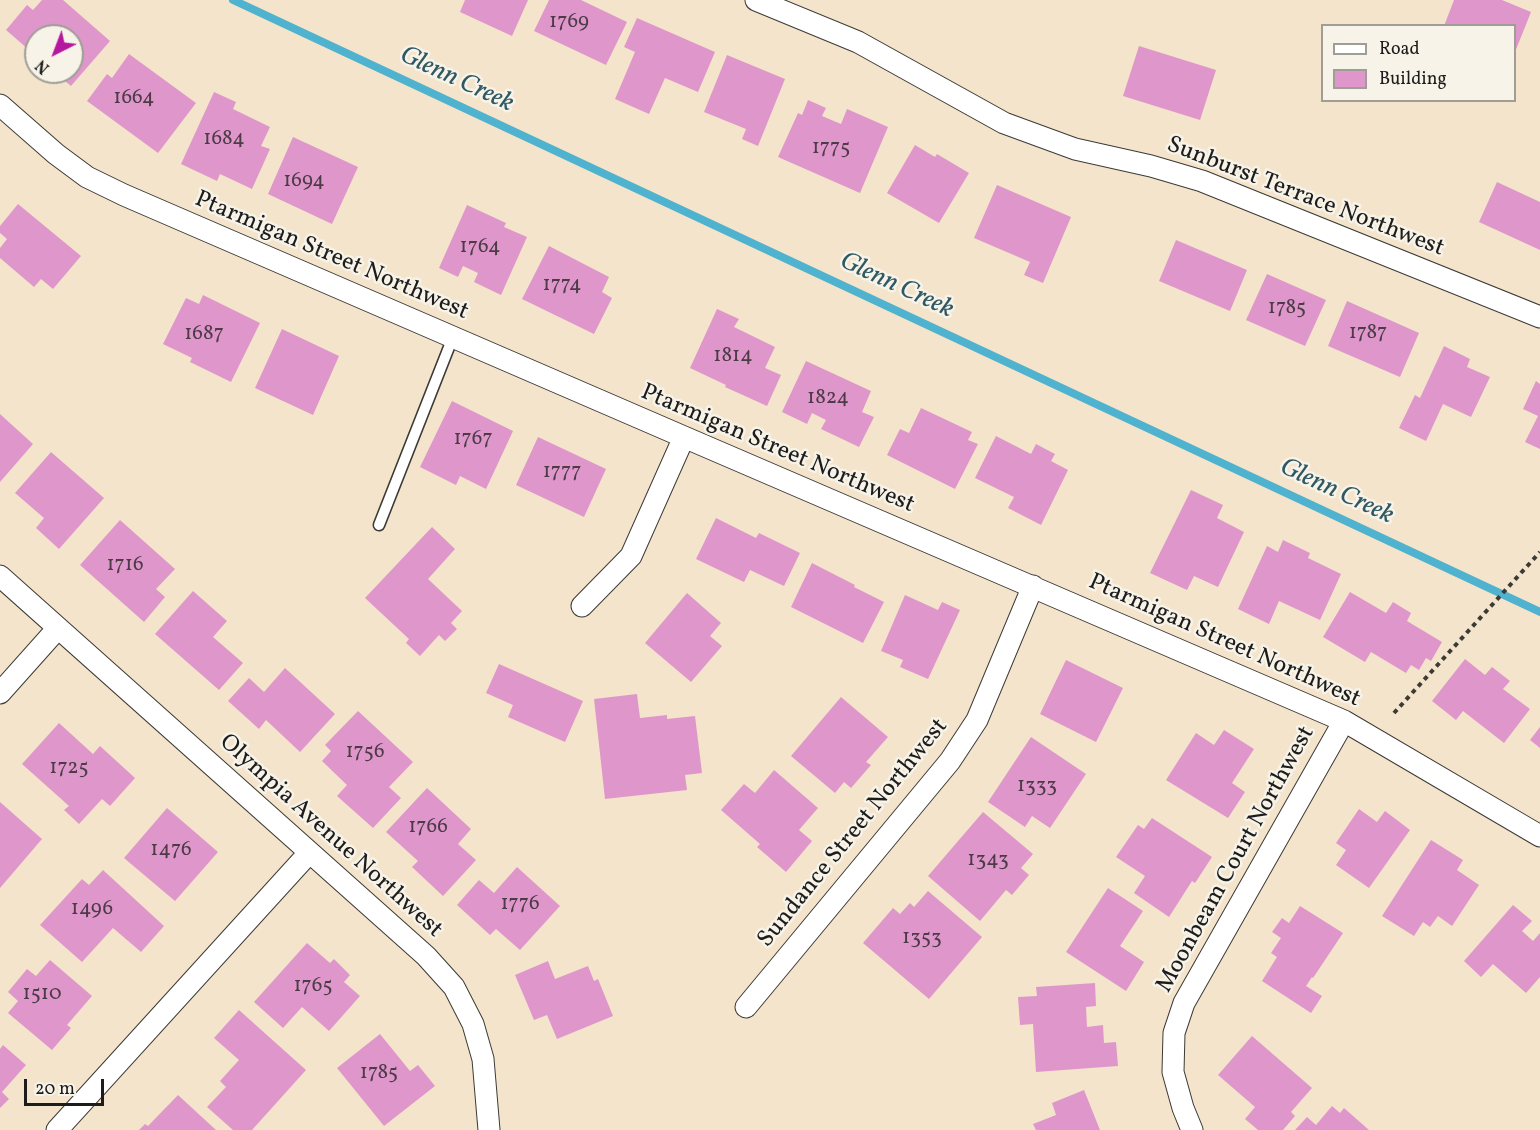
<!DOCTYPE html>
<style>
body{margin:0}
#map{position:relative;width:1540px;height:1130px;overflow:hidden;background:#f3e4cb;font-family:Vollkorn,serif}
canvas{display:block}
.legend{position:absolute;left:1321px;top:24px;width:195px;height:78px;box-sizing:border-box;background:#f7f3e8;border:2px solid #9f9d96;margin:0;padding:8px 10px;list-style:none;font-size:18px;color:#1c1c1c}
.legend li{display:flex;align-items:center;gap:12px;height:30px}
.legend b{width:30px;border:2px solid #9f9d96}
.north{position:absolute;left:24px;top:24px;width:60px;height:60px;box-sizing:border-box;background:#f7f3e8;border:2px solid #9f9d96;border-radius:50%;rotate:222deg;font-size:16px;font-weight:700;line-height:24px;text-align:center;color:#1c1c1c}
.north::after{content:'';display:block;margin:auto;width:21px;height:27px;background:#b5179e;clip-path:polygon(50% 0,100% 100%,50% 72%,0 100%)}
.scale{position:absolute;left:24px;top:1079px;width:80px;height:27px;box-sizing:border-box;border:3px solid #1c1c1c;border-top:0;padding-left:8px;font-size:18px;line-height:21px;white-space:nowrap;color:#1c1c1c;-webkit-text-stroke:4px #f7f3e8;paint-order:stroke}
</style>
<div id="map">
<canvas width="1540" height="1130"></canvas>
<ul class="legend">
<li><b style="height:8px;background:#fff"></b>Road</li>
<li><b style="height:16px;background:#df97cb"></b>Building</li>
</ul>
<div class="north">N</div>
<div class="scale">20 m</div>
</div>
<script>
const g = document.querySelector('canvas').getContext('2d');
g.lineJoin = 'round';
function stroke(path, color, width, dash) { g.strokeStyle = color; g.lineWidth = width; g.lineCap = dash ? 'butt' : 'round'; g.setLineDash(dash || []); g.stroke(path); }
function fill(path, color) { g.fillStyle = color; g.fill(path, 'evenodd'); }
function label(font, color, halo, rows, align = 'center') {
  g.font = font + ' Vollkorn,serif'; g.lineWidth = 5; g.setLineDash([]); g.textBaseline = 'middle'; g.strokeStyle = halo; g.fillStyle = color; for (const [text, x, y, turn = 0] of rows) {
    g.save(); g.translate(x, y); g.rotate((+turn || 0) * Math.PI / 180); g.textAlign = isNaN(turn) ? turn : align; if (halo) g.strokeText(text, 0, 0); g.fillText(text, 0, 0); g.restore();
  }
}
stroke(new Path2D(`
 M 233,0 L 1540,612`), '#4fb2ce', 8);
fill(new Path2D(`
 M 42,0 L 63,0 L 110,41 L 71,86 L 54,72 L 72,72 L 72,36 L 36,36 L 36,56 L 6,30 L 27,5 L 33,10 Z
 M 465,0 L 528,0 L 512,36 L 460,12 Z
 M 549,0 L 581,0 L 627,22 L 606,65 L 534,31 Z
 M 1454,0 L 1502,0 L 1531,12 L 1515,52 L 1514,26 L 1444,26 Z
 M 637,18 L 715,52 L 698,92 L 665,78 L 649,114 L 615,99 L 635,52 L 624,47 Z
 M 1139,46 L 1216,70 L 1200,120 L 1123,96 Z
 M 129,54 L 196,103 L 158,153 L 87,101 L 107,74 L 112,78 Z
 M 727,55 L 785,79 L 758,146 L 742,139 L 746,129 L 704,112 Z
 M 214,92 L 236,102 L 233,109 L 270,127 L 261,146 L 270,149 L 252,189 L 220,174 L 217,181 L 181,164 Z
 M 808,100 L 826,108 L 822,116 L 841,124 L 847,109 L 888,127 L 860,193 L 778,157 L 798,113 L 802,115 Z
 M 293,137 L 358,167 L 332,224 L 268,194 Z
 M 915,145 L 935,157 L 937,154 L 969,173 L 939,223 L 887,193 Z
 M 1497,182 L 1540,202 L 1540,250 L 1479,222 Z
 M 997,185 L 1071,217 L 1043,283 L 1024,275 L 1030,262 L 974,238 Z
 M 18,204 L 81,256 L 53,289 L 41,279 L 34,287 L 0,258 L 0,248 L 7,239 L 0,233 L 0,226 Z
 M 467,205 L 506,223 L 504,227 L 527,237 L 501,295 L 474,282 L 478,273 L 463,266 L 458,277 L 439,268 Z
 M 1176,240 L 1247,270 L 1230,311 L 1159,281 Z
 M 549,246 L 609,277 L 602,292 L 612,298 L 594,334 L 522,299 Z
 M 1267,274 L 1326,300 L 1305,346 L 1246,320 Z
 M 203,295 L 260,323 L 231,382 L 190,362 L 192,358 L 163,344 L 186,298 L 199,304 Z
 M 1347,301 L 1419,333 L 1400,377 L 1328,346 Z
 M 717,309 L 739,319 L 734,327 L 775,347 L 765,368 L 781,375 L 767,406 L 725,387 L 726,385 L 690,368 Z
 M 282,329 L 339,356 L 313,415 L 255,388 Z
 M 1444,346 L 1470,359 L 1467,367 L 1490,377 L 1471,417 L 1443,404 L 1426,441 L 1399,428 L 1415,395 L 1420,398 Z
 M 806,361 L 871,391 L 862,412 L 874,417 L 859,447 L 821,429 L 826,420 L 812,413 L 807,424 L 782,412 Z
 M 1536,381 L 1540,384 L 1540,449 L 1525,442 L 1538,416 L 1523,409 Z
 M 452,401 L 513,431 L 486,489 L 460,476 L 456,485 L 420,467 Z
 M 921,408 L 972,432 L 968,440 L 978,444 L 955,489 L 887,455 L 900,429 L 909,433 Z
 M 0,414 L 33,444 L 0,482 Z
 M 996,436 L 1031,454 L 1036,444 L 1055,454 L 1051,461 L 1068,470 L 1041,525 L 1008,508 L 1014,497 L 975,478 Z
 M 538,437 L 606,469 L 584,517 L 516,485 Z
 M 51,452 L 104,498 L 59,549 L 36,528 L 44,518 L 15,493 Z
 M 1191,490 L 1223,505 L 1217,518 L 1244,532 L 1218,587 L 1194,576 L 1187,590 L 1150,573 Z
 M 716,518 L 756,538 L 759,533 L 800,553 L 784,586 L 750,570 L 744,582 L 696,559 Z
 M 120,520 L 175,569 L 156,589 L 165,597 L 144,622 L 80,565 Z
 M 432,527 L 455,549 L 428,579 L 462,611 L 451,623 L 457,629 L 445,641 L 439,635 L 420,656 L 406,643 L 409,639 L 365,598 Z
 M 1283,540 L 1310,553 L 1308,558 L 1341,574 L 1320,620 L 1279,601 L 1269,624 L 1238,609 L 1267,546 L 1278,552 Z
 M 812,563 L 855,585 L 854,587 L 884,602 L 863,643 L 791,607 Z
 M 193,591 L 227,621 L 213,637 L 243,663 L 219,690 L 155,634 Z
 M 1350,592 L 1386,613 L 1393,602 L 1411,613 L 1407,621 L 1442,642 L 1431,661 L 1426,658 L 1419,670 L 1411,665 L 1406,673 L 1371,652 L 1365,662 L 1323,637 Z
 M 687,593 L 721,623 L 710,636 L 722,646 L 691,682 L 645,643 Z
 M 905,595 L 938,610 L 942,602 L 960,610 L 928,679 L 900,667 L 903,660 L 881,651 Z
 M 1465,659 L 1485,675 L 1492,667 L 1510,681 L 1503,689 L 1530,709 L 1504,743 L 1463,711 L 1456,720 L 1432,701 Z
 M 1066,660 L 1123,688 L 1096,742 L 1040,714 Z
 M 499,664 L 583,701 L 565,742 L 508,717 L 513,705 L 486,693 Z
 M 285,668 L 335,714 L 300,752 L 266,720 L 259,729 L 228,701 L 249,678 L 264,692 Z
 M 637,694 L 640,718 L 667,715 L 667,719 L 695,716 L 702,773 L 685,775 L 687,790 L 605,799 L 594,699 Z
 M 841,697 L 888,737 L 866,762 L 871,765 L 851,788 L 844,782 L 835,793 L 791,756 Z
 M 358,711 L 413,762 L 389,787 L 401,798 L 373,828 L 337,796 L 347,785 L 322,761 L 331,751 L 325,745 Z
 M 59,723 L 93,754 L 100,746 L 135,778 L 110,806 L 102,799 L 79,824 L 64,810 L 69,806 L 22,764 Z
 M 1540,727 L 1540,748 L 1530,740 Z
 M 1224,730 L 1254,749 L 1232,783 L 1245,792 L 1228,818 L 1166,780 L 1196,733 L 1214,745 Z
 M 1031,737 L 1086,774 L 1050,828 L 1032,816 L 1025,827 L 988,802 Z
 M 774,770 L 818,808 L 799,830 L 812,841 L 786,872 L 757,847 L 760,844 L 721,810 L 744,784 L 755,793 Z
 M 427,788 L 471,829 L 458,844 L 476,860 L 443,896 L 412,867 L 418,861 L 386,832 Z
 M 0,802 L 42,839 L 0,888 Z
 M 167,808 L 218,852 L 175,901 L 124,858 Z
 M 1359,809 L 1377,822 L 1385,811 L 1410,830 L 1369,888 L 1336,865 L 1346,850 L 1336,843 Z
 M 983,812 L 1033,854 L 1021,868 L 1029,875 L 1012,895 L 1006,890 L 980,921 L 928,876 Z
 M 1152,818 L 1212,857 L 1195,883 L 1192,881 L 1169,917 L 1134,893 L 1145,876 L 1116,857 L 1138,825 L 1144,829 Z
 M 1431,840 L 1463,860 L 1457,870 L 1479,885 L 1452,926 L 1438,916 L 1430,927 L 1423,922 L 1414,936 L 1382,916 Z
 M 517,867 L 560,906 L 520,950 L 496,929 L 490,935 L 457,905 L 479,880 L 494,893 Z
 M 103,870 L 164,926 L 141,952 L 113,928 L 82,962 L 40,925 L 82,879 L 89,885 Z
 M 1108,888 L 1143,911 L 1120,946 L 1144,962 L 1126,991 L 1066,952 Z
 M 928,891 L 982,937 L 929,999 L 863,943 L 893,908 L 900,914 L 910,903 L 914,907 Z
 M 1513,905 L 1532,921 L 1522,931 L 1533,941 L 1540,933 L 1540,977 L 1526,993 L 1493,964 L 1481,977 L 1464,961 Z
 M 1300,906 L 1343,933 L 1313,978 L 1312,977 L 1306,986 L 1322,996 L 1311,1013 L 1262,981 L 1277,957 L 1271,953 L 1281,938 L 1272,932 L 1282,918 L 1289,923 Z
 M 307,943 L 330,963 L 334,959 L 350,975 L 344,982 L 360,996 L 329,1031 L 302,1007 L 283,1028 L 254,1002 Z
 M 50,960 L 92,996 L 67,1025 L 71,1028 L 52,1050 L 8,1013 L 18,1001 L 8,992 L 27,969 L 36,976 Z
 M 548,961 L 555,979 L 588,966 L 594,981 L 598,979 L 613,1016 L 557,1039 L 547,1015 L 534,1020 L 515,975 Z
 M 1095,983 L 1096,1006 L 1086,1007 L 1087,1027 L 1103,1025 L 1104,1043 L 1116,1042 L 1118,1066 L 1036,1072 L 1033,1024 L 1020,1025 L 1018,997 L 1037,996 L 1036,987 Z
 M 239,1010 L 306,1070 L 252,1130 L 233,1130 L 207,1107 L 226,1087 L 220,1081 L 239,1060 L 214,1038 Z
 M 380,1034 L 410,1071 L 418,1065 L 435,1086 L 384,1126 L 337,1068 Z
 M 1252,1036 L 1312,1088 L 1291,1112 L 1295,1116 L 1283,1130 L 1258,1130 L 1245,1119 L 1255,1107 L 1218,1075 Z
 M 3,1045 L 26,1065 L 2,1092 L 9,1099 L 0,1108 L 0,1049 Z
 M 1084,1090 L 1100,1130 L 1036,1130 L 1033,1124 L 1056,1115 L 1052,1103 Z
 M 178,1095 L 216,1130 L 139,1130 L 145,1124 L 148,1126 Z
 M 1332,1106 L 1340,1113 L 1344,1108 L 1369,1130 L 1295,1130 L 1307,1117 L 1316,1125 Z`), '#df97cb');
const lane = new Path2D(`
 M 379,525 L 453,337`);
const street = new Path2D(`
 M 756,0 L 858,42 L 1004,123 L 1075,149 L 1151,166 L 1202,181 L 1540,317
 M 0,105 L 56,154 L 87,177 L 124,195 L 684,437 L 1344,721 L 1540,836
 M 0,576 L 426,956 L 454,987 L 473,1024 L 483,1059 L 489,1130
 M 582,606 L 631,556 L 684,437
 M 0,693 L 58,628
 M 746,1007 L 950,761 L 977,720 L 1033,586
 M 57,1130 L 309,853
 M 1192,1130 L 1183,1108 L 1173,1072 L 1174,1033 L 1184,1003 L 1344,721`);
stroke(lane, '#3c3a36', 13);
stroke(street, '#3c3a36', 23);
stroke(new Path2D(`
 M 1394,713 L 1540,552`), '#3c3a36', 4, [4.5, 4.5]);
stroke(lane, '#fff', 10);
stroke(street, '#fff', 21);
label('21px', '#4d3b48', null, [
 ["1769",569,23],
 ["1664",134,99],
 ["1684",224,140],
 ["1775",831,149],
 ["1694",304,182],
 ["1764",480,248],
 ["1774",562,286],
 ["1785",1287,309],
 ["1787",1368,334],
 ["1687",204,335],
 ["1814",733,357],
 ["1824",828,399],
 ["1767",473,440],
 ["1777",562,473],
 ["1716",125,566],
 ["1756",365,753],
 ["1725",69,769],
 ["1333",1037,787],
 ["1766",428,828],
 ["1476",171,851],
 ["1343",988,861],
 ["1776",520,905],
 ["1496",92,910],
 ["1353",922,939],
 ["1765",313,987],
 ["1510",42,995],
 ["1785",379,1074]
]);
label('24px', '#1c1c1c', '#f7f3e8', [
 ["Sunburst Terrace Northwest",1305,198,21],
 ["Ptarmigan Street Northwest",331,257,23],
 ["Ptarmigan Street Northwest",777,450,23],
 ["Ptarmigan Street Northwest",1224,642,24],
 ["Sundance Street Northwest",854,834,-51],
 ["Olympia Avenue Northwest",330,837,42],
 ["Moonbeam Court Northwest",1237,860,-61]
]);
label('italic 26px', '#305863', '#f7f3e8', [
 ["Glenn Creek",456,81,25],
 ["Glenn Creek",896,287,25],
 ["Glenn Creek",1336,493,25]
]);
</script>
